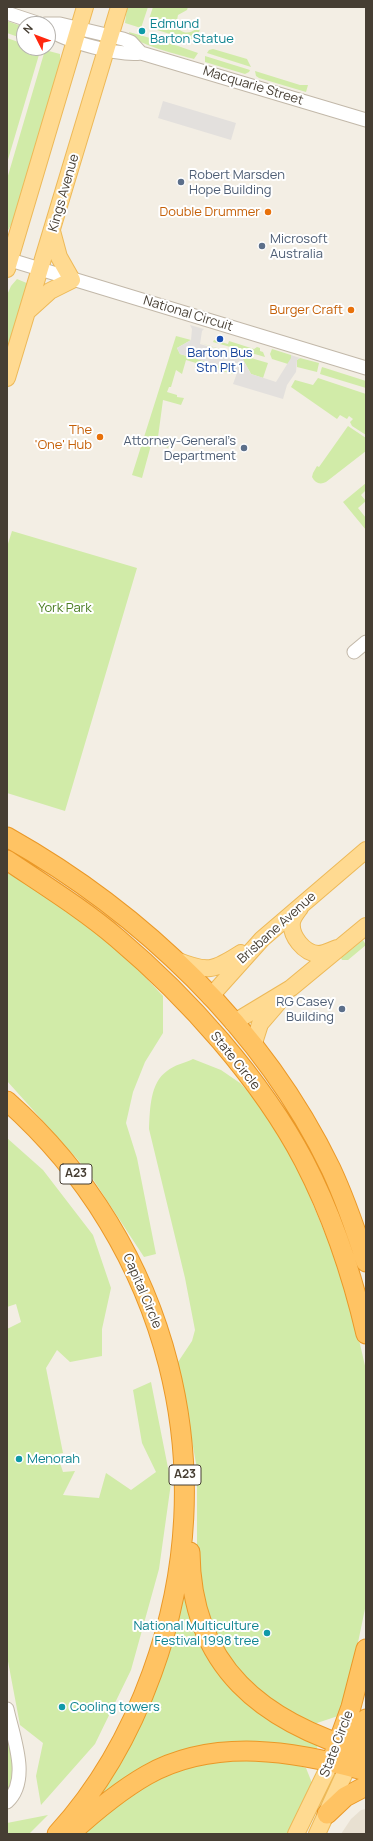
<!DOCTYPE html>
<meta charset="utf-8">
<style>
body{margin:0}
#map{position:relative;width:373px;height:1841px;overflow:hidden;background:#f3eee4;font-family:Manrope,sans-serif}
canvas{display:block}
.frame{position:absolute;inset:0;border:8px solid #463e33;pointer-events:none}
.north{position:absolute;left:16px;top:16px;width:40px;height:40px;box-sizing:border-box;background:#fff;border:1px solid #b5b2ad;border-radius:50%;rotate:312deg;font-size:11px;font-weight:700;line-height:16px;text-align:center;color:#463e33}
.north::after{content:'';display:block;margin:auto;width:14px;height:18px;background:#ff270f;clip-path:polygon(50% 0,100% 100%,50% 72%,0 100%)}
</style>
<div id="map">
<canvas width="373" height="1841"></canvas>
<div class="frame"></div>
<div class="north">N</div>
</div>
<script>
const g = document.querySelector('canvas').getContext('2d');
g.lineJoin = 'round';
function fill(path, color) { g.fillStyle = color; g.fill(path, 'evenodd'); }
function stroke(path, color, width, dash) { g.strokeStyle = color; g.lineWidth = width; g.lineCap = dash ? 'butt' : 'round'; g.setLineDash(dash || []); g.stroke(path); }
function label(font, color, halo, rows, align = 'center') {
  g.font = font + ' Manrope,sans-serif'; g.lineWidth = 4; g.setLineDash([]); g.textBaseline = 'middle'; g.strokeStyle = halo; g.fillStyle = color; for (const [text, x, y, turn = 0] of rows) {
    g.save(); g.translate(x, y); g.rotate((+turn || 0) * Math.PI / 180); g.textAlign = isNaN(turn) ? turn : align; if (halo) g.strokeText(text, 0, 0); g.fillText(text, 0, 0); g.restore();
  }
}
fill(new Path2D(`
 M 366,1809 L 366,1834 L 341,1834 L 351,1819 L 361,1810 Z`), '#e8e0d1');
fill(new Path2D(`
 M 127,7 L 148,7 L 141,28 L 125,23 Z
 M 153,7 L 188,7 L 187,10 L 178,15 L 176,25 C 181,34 189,35 197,28 L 200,29 L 196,42 L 157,30 L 157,28 L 149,26 L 151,20 L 149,19 Z
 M 7,21 L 24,27 L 24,39 L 7,33 Z
 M 129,32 L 178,46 L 198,53 L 194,59 C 183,56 129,43 129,32 Z
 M 7,38 L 24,44 L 24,48 L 41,48 L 7,163 Z
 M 213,49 L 247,59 L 251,67 L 207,53 L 209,50 Z
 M 45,50 L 60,54 L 60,64 L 14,220 L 7,232 L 7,179 Z
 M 205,56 L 250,70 L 249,72 L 245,74 L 205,62 Z
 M 255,71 L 300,85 L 308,85 L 306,92 L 259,78 L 256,76 Z
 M 17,279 L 29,284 L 7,360 L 7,295 L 11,286 Z
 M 176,336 L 191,340 L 177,348 L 180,354 L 234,370 L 233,374 L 186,360 L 182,374 L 176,370 L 171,387 L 169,387 L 167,392 L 177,395 L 177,397 L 184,398 L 181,405 L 163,400 L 158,437 L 171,441 L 168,448 L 162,445 L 162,447 L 151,445 L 142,478 L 132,475 Z
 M 214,340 L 228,344 L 229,341 L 254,349 L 257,347 L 260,348 L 260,351 L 263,352 L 265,357 L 213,342 Z
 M 200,343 L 268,363 L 263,378 L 251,374 L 241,356 Z
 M 272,349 L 291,355 L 292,358 L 288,364 L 272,359 L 270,354 Z
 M 300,358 L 319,363 L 317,372 L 297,367 L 297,360 Z
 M 322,367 L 366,381 L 366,388 L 320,374 Z
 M 318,378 L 366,394 L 366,435 L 352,426 L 350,422 L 353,419 L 349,416 L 347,419 L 340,415 L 337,419 L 291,387 L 295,380 L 313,385 Z
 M 348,426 L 366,438 L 366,451 L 326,482 C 320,485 315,483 312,477 L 313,473 L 317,466 L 319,467 Z
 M 366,483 L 366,490 L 361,495 L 366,501 L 358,508 L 366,518 L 366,530 L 343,502 Z
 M 12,531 L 137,568 L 65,811 L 7,793 L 7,547 Z
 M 7,873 L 26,882 L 115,945 L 163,996 L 163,1033 L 145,1062 L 133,1092 L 126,1123 L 137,1158 L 156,1254 L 144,1257 L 87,1170 L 7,1081 Z
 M 363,940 L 366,945 L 348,960 L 342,960 L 341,958 Z
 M 193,1059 L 221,1070 L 240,1083 L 255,1099 L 264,1110 L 300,1173 L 331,1248 L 352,1310 L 366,1370 L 366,1604 L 350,1681 L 338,1716 L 314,1724 L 278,1706 L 236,1669 L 210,1623 L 197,1565 L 197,1469 L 178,1362 L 192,1341 L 195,1330 L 185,1278 L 149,1129 C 150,1109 150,1083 167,1071 C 174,1065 185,1063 193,1059 Z
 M 7,1138 L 43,1170 L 93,1235 L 111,1288 L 102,1329 L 102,1356 L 70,1362 L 57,1350 L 46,1368 L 63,1453 L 57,1454 L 63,1472 L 75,1471 L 63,1495 L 99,1498 L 106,1473 L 131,1490 L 156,1472 L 142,1443 L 133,1390 L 151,1382 L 171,1483 L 159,1569 L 131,1670 L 95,1744 L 41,1805 L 36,1776 L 43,1743 L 20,1725 L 7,1656 L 7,1329 L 21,1322 L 16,1304 L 7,1307 Z
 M 183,1584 L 202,1640 L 319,1743 L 316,1750 L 242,1745 L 90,1803 Z
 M 7,1709 L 20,1770 L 7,1802 Z
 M 228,1758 L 282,1760 L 306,1768 L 312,1783 L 287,1834 L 79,1834 L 109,1807 L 166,1772 Z
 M 48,1815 L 29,1834 L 7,1834 L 7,1823 Z`), '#d1eba8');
fill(new Path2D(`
 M 163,101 L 236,123 L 231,140 L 158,118 Z
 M 190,325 L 204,329 L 202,331 L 200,344 L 241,356 L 251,374 L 267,379 L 276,382 L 291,358 L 291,355 L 300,358 L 297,360 L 296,372 L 287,385 L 283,399 L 233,384 L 237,373 L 234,372 L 234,370 L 180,354 L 177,348 L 191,340 L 192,329 Z`), '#e3e0dd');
const minor = new Path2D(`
 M 7,13 L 40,24
 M 45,24 L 60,24 L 123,39 L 131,42 L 141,53
 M 48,29 C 67,42 119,56 141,53 L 366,120
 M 7,259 L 366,368
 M 354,652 L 366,642
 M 7,1709 C 13,1737 31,1780 7,1802`);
const major = new Path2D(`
 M 7,269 L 85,7
 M 29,310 L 50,291 L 72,280 L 59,257 L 52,231
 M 7,378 L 119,7
 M 300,908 C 297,912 293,917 292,922 C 290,936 304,953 318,954 C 325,954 331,950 337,948
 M 176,960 C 208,973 213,971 241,953
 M 210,997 L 262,939 L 366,850
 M 233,1023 L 291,988 L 366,926
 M 253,1046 L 260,1024 L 278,1003
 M 296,1834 L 331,1762
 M 317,1834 L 348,1766`);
const highway = new Path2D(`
 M 7,837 C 142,913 263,1028 331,1169 C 345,1199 356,1231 366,1262
 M 7,860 C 44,885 83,909 117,938 C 187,997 261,1079 304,1161 C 332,1215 352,1274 366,1334
 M 7,1101 C 169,1245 227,1469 152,1673 C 131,1731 99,1788 57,1834
 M 190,1552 C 191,1667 263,1723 366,1752
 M 334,1754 L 351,1707 L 366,1649
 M 351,1761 L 366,1719
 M 327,1814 L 345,1797 L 366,1786
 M 70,1834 C 94,1812 119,1791 147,1775 C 215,1737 295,1751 366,1771`);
stroke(minor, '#c2b8a9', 15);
stroke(major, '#edb958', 18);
stroke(highway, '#ea9827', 21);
stroke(minor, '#fff', 13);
stroke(major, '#ffda91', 16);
stroke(highway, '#ffc363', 19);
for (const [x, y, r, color] of [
 [142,31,4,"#0f9aa8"],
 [181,182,4,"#5c6f8a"],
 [268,212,4,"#e8710a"],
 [262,246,4,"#5c6f8a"],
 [351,310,4,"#e8710a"],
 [220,339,4,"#1a4fb4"],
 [100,437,4,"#e8710a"],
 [244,448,4,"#5c6f8a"],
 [342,1009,4,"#5c6f8a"],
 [19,1459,4,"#0f9aa8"],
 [267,1633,4,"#0f9aa8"],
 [62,1707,4,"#0f9aa8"]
]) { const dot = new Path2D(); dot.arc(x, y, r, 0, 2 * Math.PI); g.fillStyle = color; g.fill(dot); stroke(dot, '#fff', 1.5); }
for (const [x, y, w] of [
 [76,1174,32],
 [185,1475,32]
]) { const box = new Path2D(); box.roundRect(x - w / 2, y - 10, w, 20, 3); g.fillStyle = '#fff'; g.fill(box); stroke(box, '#463e33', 1); }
label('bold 12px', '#463e33', null, [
 ["A23",76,1174],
 ["A23",185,1475]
]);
label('13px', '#0d838f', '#fff', [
 ["Edmund",150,24],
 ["Barton Statue",150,39],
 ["Menorah",27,1459],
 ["National Multiculture",259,1626,"right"],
 ["Festival 1998 tree",259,1641,"right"],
 ["Cooling towers",70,1707]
], 'left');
label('13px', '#463e33', '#fff', [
 ["Macquarie Street",253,86,17],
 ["Kings Avenue",64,193,-74],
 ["National Circuit",188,314,17],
 ["Brisbane Avenue",277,928,-42],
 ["State Circle",235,1061,51],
 ["Capital Circle",142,1291,67],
 ["State Circle",337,1744,-69]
]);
label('13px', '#4e5e75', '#fff', [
 ["Robert Marsden",189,175],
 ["Hope Building",189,190],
 ["Microsoft",270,239],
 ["Australia",270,254],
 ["Attorney-General’s",236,441,"right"],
 ["Department",236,456,"right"],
 ["RG Casey",334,1002,"right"],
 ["Building",334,1017,"right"]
], 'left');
label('13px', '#c56008', '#fff', [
 ["Double Drummer",260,212],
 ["Burger Craft",343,310],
 ["The",92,430],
 ["'One' Hub",92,445]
], 'right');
label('13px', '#164399', '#fff', [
 ["Barton Bus",220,353],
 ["Stn Plt 1",220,368]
]);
label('13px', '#497c22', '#fff', [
 ["York Park",65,608]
]);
</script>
